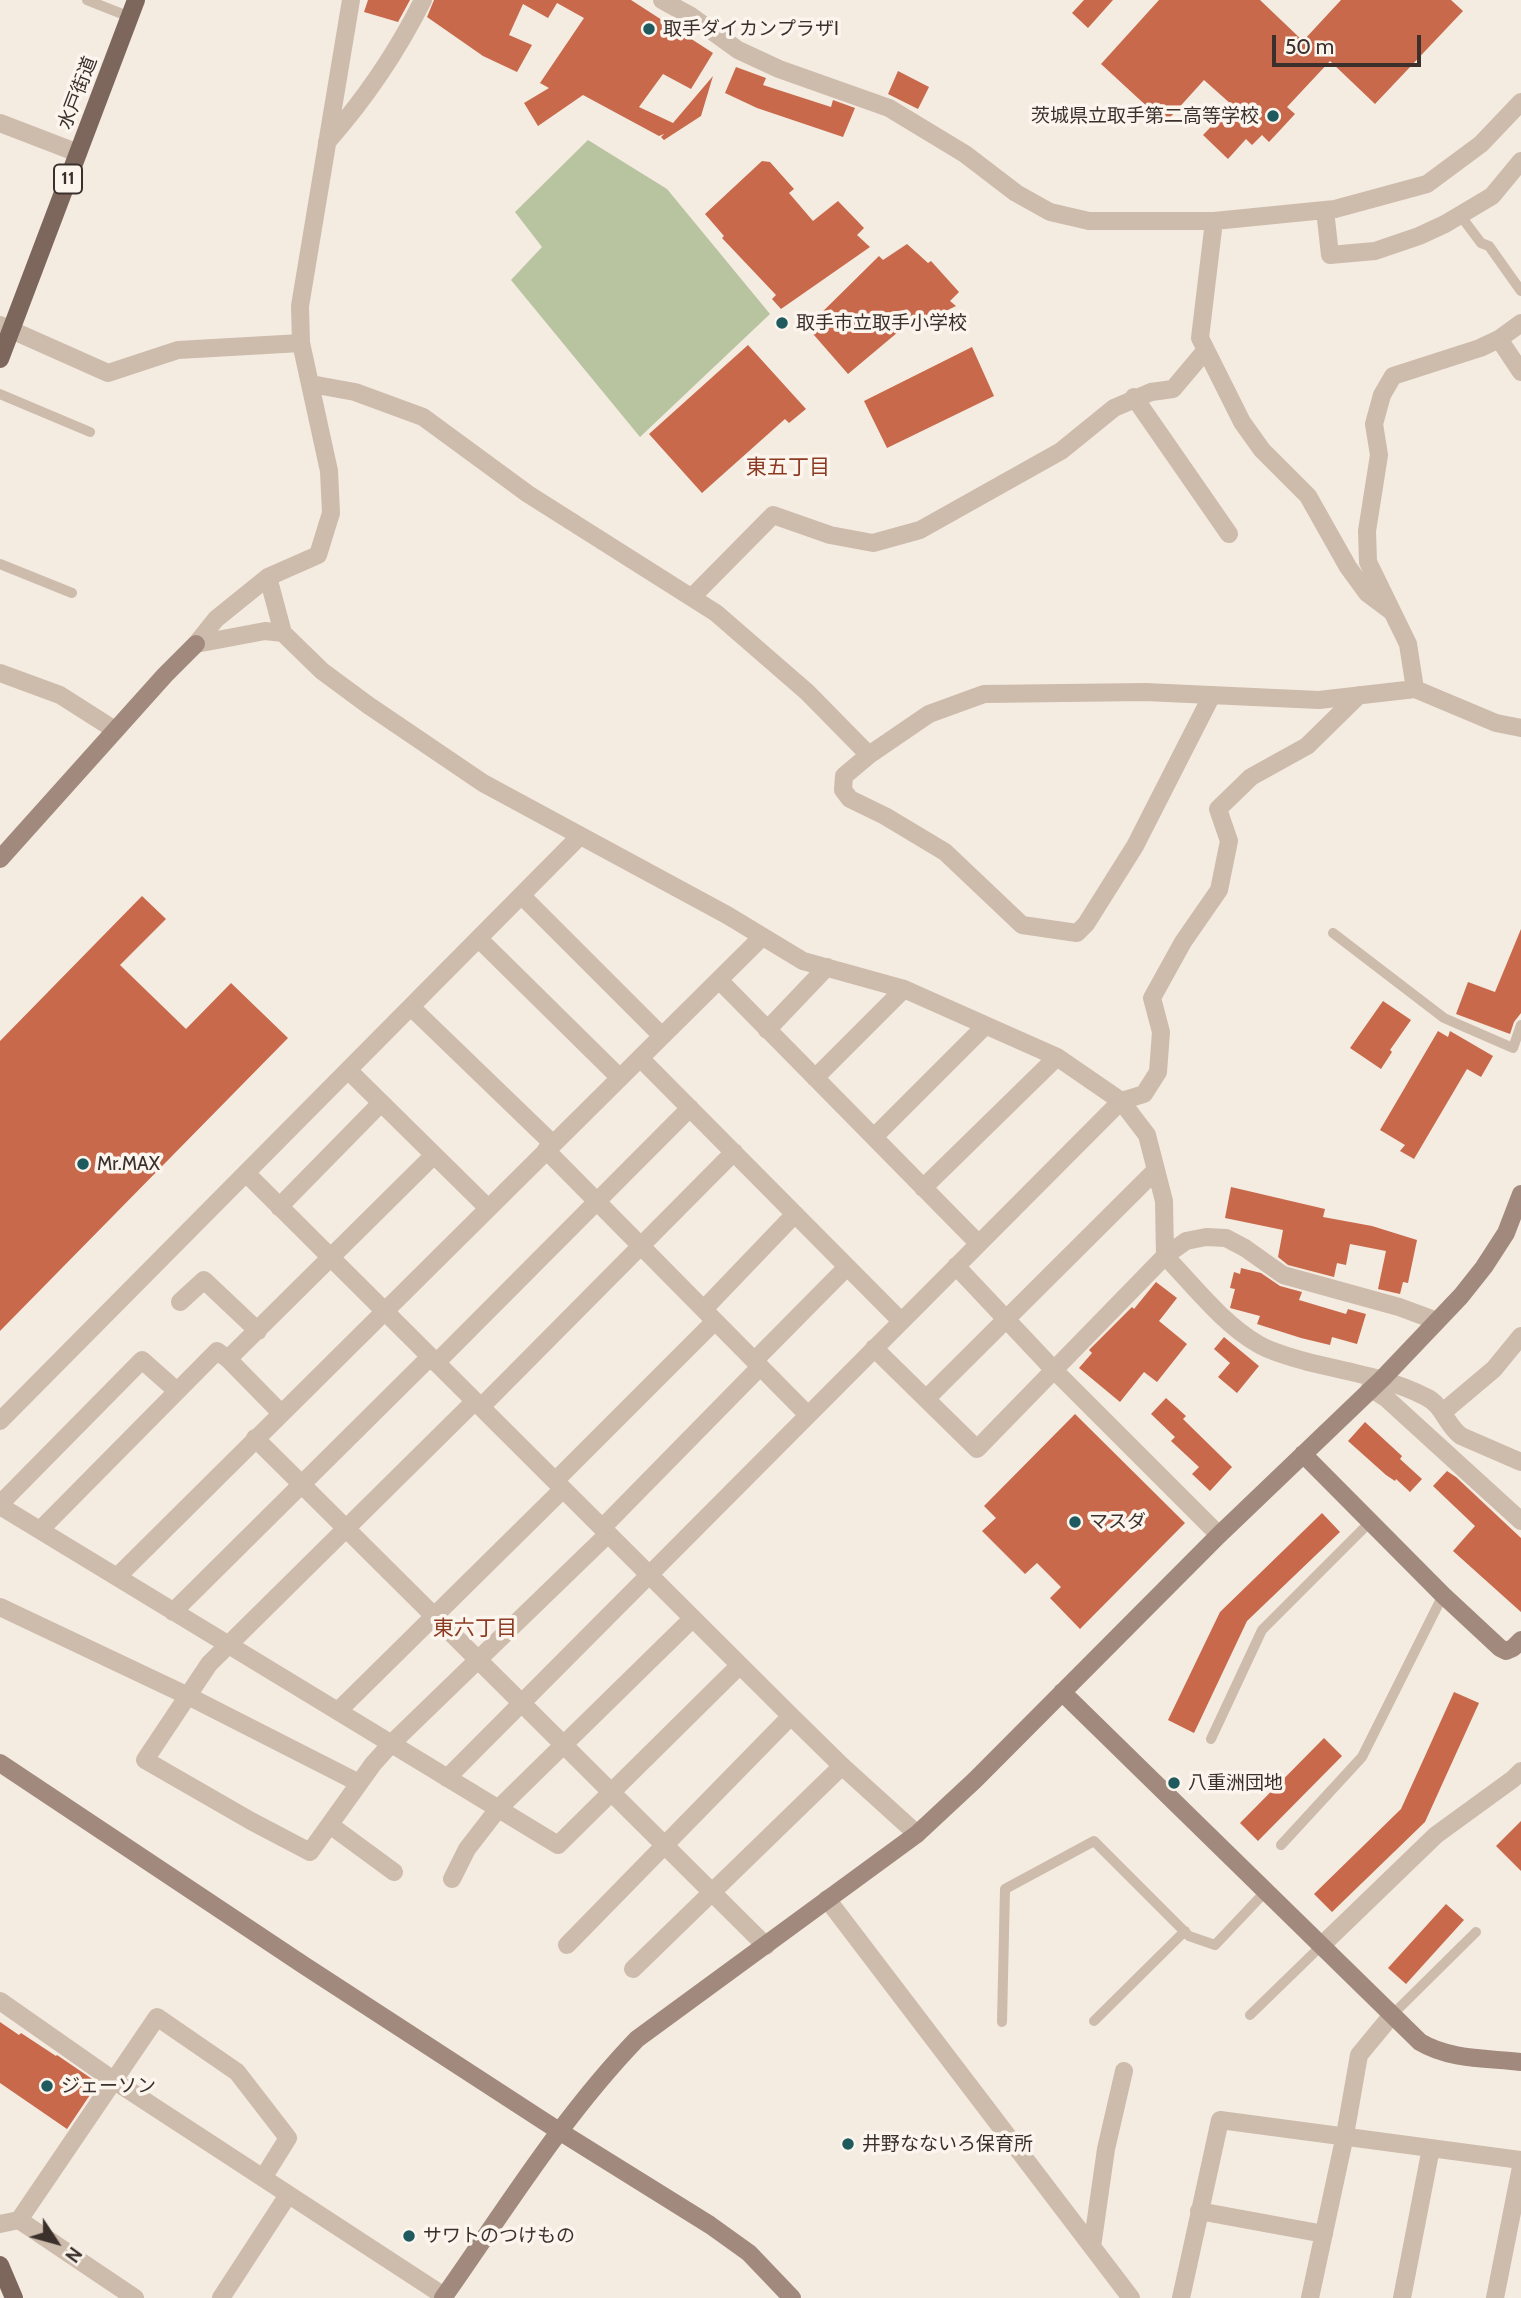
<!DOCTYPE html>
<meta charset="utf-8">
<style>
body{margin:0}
#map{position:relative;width:1521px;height:2298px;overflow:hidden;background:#f4ebe1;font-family:Cabin,sans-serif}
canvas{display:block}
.north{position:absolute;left:21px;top:2207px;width:70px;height:70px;-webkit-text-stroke:5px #fbf5ee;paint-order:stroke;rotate:126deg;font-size:19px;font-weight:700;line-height:28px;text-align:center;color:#3b302b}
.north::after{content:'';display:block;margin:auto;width:24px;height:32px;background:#3b302b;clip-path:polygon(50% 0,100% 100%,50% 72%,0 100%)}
.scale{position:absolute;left:1272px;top:35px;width:149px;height:32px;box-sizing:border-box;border:4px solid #3b302b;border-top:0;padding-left:9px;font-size:21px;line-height:24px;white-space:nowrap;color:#3b302b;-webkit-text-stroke:5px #fbf5ee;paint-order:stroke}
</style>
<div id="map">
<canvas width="1521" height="2298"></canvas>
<div class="north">N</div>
<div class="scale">50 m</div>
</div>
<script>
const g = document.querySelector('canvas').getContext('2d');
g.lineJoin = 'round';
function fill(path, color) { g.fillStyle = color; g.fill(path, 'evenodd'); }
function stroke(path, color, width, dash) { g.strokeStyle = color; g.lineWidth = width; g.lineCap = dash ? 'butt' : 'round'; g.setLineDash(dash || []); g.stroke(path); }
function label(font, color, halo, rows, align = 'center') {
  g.font = font + ' Cabin,"Noto Sans JP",sans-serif'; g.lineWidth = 7; g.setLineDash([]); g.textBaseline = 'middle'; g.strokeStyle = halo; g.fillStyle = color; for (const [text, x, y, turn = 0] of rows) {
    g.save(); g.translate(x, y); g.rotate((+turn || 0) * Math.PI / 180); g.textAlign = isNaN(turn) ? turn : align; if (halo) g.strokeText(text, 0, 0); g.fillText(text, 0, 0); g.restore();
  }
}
fill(new Path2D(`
 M 588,140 L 667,189 L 770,314 L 640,437 L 511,280 L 542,247 L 515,212 Z`), '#b8c4a0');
fill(new Path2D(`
 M 368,0 L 410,0 L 398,22 L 364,12 Z
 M 434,0 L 631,0 L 713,53 L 691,89 L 663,74 L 639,107 L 673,123 L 713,76 L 701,116 L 664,140 L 661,137 L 664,134 L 659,136 L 583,95 L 538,126 L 524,103 L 549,88 L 540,83 L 584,18 L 557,3 L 548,18 L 523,4 L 509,35 L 532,45 L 517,72 L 483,56 L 427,17 Z
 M 1084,0 L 1113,0 L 1088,28 L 1072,13 Z
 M 1159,0 L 1260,0 L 1303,41 L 1341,0 L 1451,0 L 1463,11 L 1375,104 L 1330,61 L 1287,107 L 1295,114 L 1269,142 L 1262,135 L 1252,145 L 1246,139 L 1228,159 L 1203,135 L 1232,105 L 1204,80 L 1165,123 L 1101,64 Z
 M 736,67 L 766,78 L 763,85 L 831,107 L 833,100 L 855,108 L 843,137 L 757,108 L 725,93 Z
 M 898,71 L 929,87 L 918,109 L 888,94 Z
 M 762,161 L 770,162 L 794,189 L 789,193 L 813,221 L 838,201 L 864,228 L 857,235 L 870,247 L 781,309 L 772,299 L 776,295 L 722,238 L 724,236 L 705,214 Z
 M 907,244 L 928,263 L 931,261 L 959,292 L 950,301 L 956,306 L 913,327 L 910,322 L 848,374 L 807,327 L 879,256 L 883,260 Z
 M 748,345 L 806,409 L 789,423 L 785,419 L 702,493 L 649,434 Z
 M 972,347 L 994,396 L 887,448 L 864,401 Z
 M 142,896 L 166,919 L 120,965 L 186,1029 L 231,983 L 288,1038 L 0,1331 L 0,1041 Z
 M 1521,929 L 1521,1013 L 1514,1022 L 1510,1034 L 1456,1014 L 1468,982 L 1495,992 Z
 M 1383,1001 L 1411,1020 L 1390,1050 L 1392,1052 L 1381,1069 L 1350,1048 Z
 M 1438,1031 L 1448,1037 L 1450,1031 L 1493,1056 L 1481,1077 L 1467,1069 L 1414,1159 L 1400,1151 L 1405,1145 L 1380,1130 Z
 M 1231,1187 L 1325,1209 L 1323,1217 L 1372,1226 L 1417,1240 L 1408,1283 L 1403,1282 L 1400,1294 L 1378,1289 L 1386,1251 L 1350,1244 L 1346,1265 L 1337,1263 L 1334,1277 L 1288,1265 L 1278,1257 L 1283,1230 L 1225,1218 Z
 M 1241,1268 L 1261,1273 L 1280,1286 L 1302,1292 L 1299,1300 L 1346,1314 L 1348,1309 L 1366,1314 L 1357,1344 L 1332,1337 L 1330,1345 L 1301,1338 L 1257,1324 L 1260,1316 L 1230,1308 L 1235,1289 L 1230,1288 L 1234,1272 L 1240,1274 Z
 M 1156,1282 L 1177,1298 L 1159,1321 L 1187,1344 L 1157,1382 L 1144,1372 L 1120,1402 L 1079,1368 L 1092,1353 L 1089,1350 L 1132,1307 L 1134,1309 Z
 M 1224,1337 L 1259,1366 L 1237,1393 L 1218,1377 L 1230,1363 L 1214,1349 Z
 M 1166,1398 L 1186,1416 L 1183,1419 L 1232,1467 L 1210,1491 L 1192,1474 L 1199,1467 L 1171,1441 L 1175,1437 L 1151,1414 Z
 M 1075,1414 L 1185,1523 L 1080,1629 L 1050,1598 L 1061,1587 L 1037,1563 L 1025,1574 L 982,1531 L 996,1518 L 984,1506 Z
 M 1365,1422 L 1402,1456 L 1400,1459 L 1422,1479 L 1410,1492 L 1396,1479 L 1395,1481 L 1386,1475 L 1348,1441 Z
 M 1447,1471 L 1456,1477 L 1521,1538 L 1521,1612 L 1453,1551 L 1475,1526 L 1433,1486 Z
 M 1322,1513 L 1340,1532 L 1247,1621 L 1194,1733 L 1168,1720 L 1220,1612 Z
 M 1454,1692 L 1479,1703 L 1425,1822 L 1332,1912 L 1314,1894 L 1401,1809 Z
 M 1324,1738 L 1342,1756 L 1258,1841 L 1240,1823 Z
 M 1521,1821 L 1521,1871 L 1496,1846 Z
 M 1446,1904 L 1464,1920 L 1406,1984 L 1388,1968 Z
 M 0,2022 L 19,2035 L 21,2033 L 56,2056 L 57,2055 L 98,2083 L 67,2129 L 0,2083 Z`), '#c8694b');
stroke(new Path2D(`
 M 87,0 L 130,17
 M 1460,215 L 1481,243 L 1489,246 L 1521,291
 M 0,394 L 90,432
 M 0,564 L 72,593
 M 1333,933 L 1444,1018 L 1513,1048 L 1521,1025
 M 1211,1739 L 1262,1630 L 1370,1522
 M 1281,1845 L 1362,1757 L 1443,1595
 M 1250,2015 L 1321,1946
 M 1392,2015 L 1476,1932
 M 1094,2021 L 1185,1931
 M 1002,2022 L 1005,1889 L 1094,1841 L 1189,1936 L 1215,1945 L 1266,1891`), '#cdbbac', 10);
stroke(new Path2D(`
 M 662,0 L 691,16 L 738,50 L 779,69 L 889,108 L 965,154 L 1016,193 L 1050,212 L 1089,221 L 1214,221 L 1335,209 L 1427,184 L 1481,144 L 1521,102
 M 0,123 L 78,153
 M 327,142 C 365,99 397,52 423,0
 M 1325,210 L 1330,255 L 1375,251 L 1419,236 L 1445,224 L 1492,196 L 1521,161
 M 1214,221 L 1200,338 L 1242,422 L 1262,450 L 1308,496 L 1348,567 L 1367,593 L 1391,611
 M 0,325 L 108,373 L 178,350 L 301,343
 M 1499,339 L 1521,372
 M 311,384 L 355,392 L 423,417 L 528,494 L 716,613 L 807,692 L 869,755
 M 1134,397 L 1229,534
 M 692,597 L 773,515 L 830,535 L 873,543 L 920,530 L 1061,451 L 1114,408 L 1151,392 L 1173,389 L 1205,351
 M 283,633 L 322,671 L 368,705 L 483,783 L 727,915 L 803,961 L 904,989 L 1057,1057 L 1121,1101 L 1147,1135 L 1164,1201 L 1165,1256 C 1194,1286 1222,1323 1258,1344 C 1273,1353 1291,1357 1308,1362 C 1348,1372 1389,1378 1426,1397 C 1443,1405 1446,1425 1461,1436 L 1521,1462
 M 196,644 L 216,619 L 268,577 L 318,555 L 331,513 L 329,471 L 301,343 L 300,306 L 351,0
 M 196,644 L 265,631 L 283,633 L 268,577
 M 0,673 L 60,695 L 115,730
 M 1415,689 L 1408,644 L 1368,562 L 1367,531 L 1379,455 L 1374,424 L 1382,395 L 1393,376 L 1480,348 L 1499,339 L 1521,323
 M 1212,695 L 1135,846 L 1086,924 L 1077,933 L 1022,925 L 945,852 L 885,816 L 850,799 L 843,790 L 844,776 L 869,755 L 929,714 L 984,694 L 1145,692 L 1319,700 L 1415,689 L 1496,723 L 1521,728
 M 522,896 L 662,1036
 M 479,939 L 620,1078
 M 719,980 L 978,1243
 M 411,1007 L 553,1144
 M 767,1030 L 827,967
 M 640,1058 L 901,1321
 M 348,1070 L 488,1208
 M 815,1078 L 904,989
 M 874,1137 L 985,1026
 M 546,1150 L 808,1415
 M 247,1174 L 791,1716 L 842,1766 L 917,1834
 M 923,1188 L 1057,1057
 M 279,1207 L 381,1103
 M 956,1266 L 1054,1370 L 1219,1535
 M 180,1302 L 204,1280 L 258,1331
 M 704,1309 L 795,1214
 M 874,1348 L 977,1449 L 1165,1256 L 1186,1241 L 1206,1237 L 1226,1238 L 1245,1248 L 1283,1275 L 1399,1307 L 1437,1321
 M 228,1359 L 434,1155
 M 755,1360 L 847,1267
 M 436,1363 L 690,1108
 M 1370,1388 L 1386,1398 L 1521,1521
 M 926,1399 L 1156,1170
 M 475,1401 L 209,1664 L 145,1760 L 251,1821 L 310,1852 L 373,1764 L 391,1744 L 608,1534
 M 481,1407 L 734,1152
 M 1443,1412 L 1494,1369 L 1521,1336
 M 0,1421 L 579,837
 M 255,1438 L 766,1946
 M 555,1481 L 715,1321
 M 0,1504 L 142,1360 L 177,1391
 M 0,1506 L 558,1845 L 740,1665
 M 602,1528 L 760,1367
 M 40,1530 L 217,1351 L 228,1359 L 281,1413
 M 117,1577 L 762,937
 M 0,1607 L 188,1696 L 359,1783
 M 173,1612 L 430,1357
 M 338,1711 L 563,1489
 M 447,1778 L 1121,1101 L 1144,1094 L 1158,1072 L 1161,1032 L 1152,998 L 1183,942 L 1219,890 L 1229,841 L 1218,809 L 1251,777 L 1307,746 L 1359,695
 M 330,1825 L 394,1872
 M 452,1879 L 467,1849 L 498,1809 L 693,1618
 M 827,1899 L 1131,2298
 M 567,1945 L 791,1716
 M 1321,1946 L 1436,1835 L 1513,1779 L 1521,1771
 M 633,1969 L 842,1766
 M 0,2001 L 113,2080 L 444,2296
 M 1199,2211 L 1324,2234
 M 19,2220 L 157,2017 L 237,2072 L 288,2138 L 263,2178
 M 0,2224 L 19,2220 L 135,2298
 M 1092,2247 L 1106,2149 L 1124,2071
 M 221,2298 L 288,2195
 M 1181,2298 L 1220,2120 L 1521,2160
 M 1310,2298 L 1345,2135 L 1359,2055 L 1392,2015
 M 1402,2298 L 1431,2148
 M 1495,2298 L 1521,2167`), '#cdbbac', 18);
stroke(new Path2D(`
 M 0,859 L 165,675 L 196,644
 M 1303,1454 L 1443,1595 L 1500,1648 L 1506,1651 L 1513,1648 L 1521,1640
 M 1062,1692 L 1420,2042 C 1450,2060 1487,2058 1521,2062
 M 0,1763 L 305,1966 L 559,2131 L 710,2225 L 749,2253 L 792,2298
 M 443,2298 C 505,2210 562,2117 637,2039 L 917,1834 L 975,1780 L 1219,1535 L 1382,1379 L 1461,1296 L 1484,1267 L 1506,1233 L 1521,1194`), '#a18a7d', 18);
stroke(new Path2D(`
 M 0,359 L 136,0
 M 0,2265 L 14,2298`), '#7d675c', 18);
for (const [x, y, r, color] of [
 [649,29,7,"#1f5a5e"],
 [1273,116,7,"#1f5a5e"],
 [782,323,7,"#1f5a5e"],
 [83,1164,7,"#1f5a5e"],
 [1075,1522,7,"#1f5a5e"],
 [1174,1783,7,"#1f5a5e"],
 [47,2086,7,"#1f5a5e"],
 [848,2144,7,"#1f5a5e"],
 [409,2236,7,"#1f5a5e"]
]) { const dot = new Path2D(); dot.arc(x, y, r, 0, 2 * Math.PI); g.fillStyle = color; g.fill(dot); stroke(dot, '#fbf5ee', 2.5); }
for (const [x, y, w] of [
 [68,179,28]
]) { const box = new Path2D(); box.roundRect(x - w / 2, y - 14.5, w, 29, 5); g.fillStyle = '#fbf5ee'; g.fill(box); stroke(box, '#3b302b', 2); }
label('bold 18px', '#3b302b', null, [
 ["11",68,179]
]);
label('19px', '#3b302b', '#fbf5ee', [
 ["取手ダイカンプラザI",663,29],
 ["茨城県立取手第二高等学校",1259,116,"right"],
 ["取手市立取手小学校",796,323],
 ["Mr.MAX",97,1164],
 ["マスダ",1089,1522],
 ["八重洲団地",1188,1783],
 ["ジェーソン",61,2086],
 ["井野なないろ保育所",862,2144],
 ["サワトのつけもの",423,2236]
], 'left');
label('19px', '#3b302b', '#fbf5ee', [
 ["水戸街道",78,93,-69]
]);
label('21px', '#8c3b22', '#fbf5ee', [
 ["東五丁目",788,468],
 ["東六丁目",475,1629]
]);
</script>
